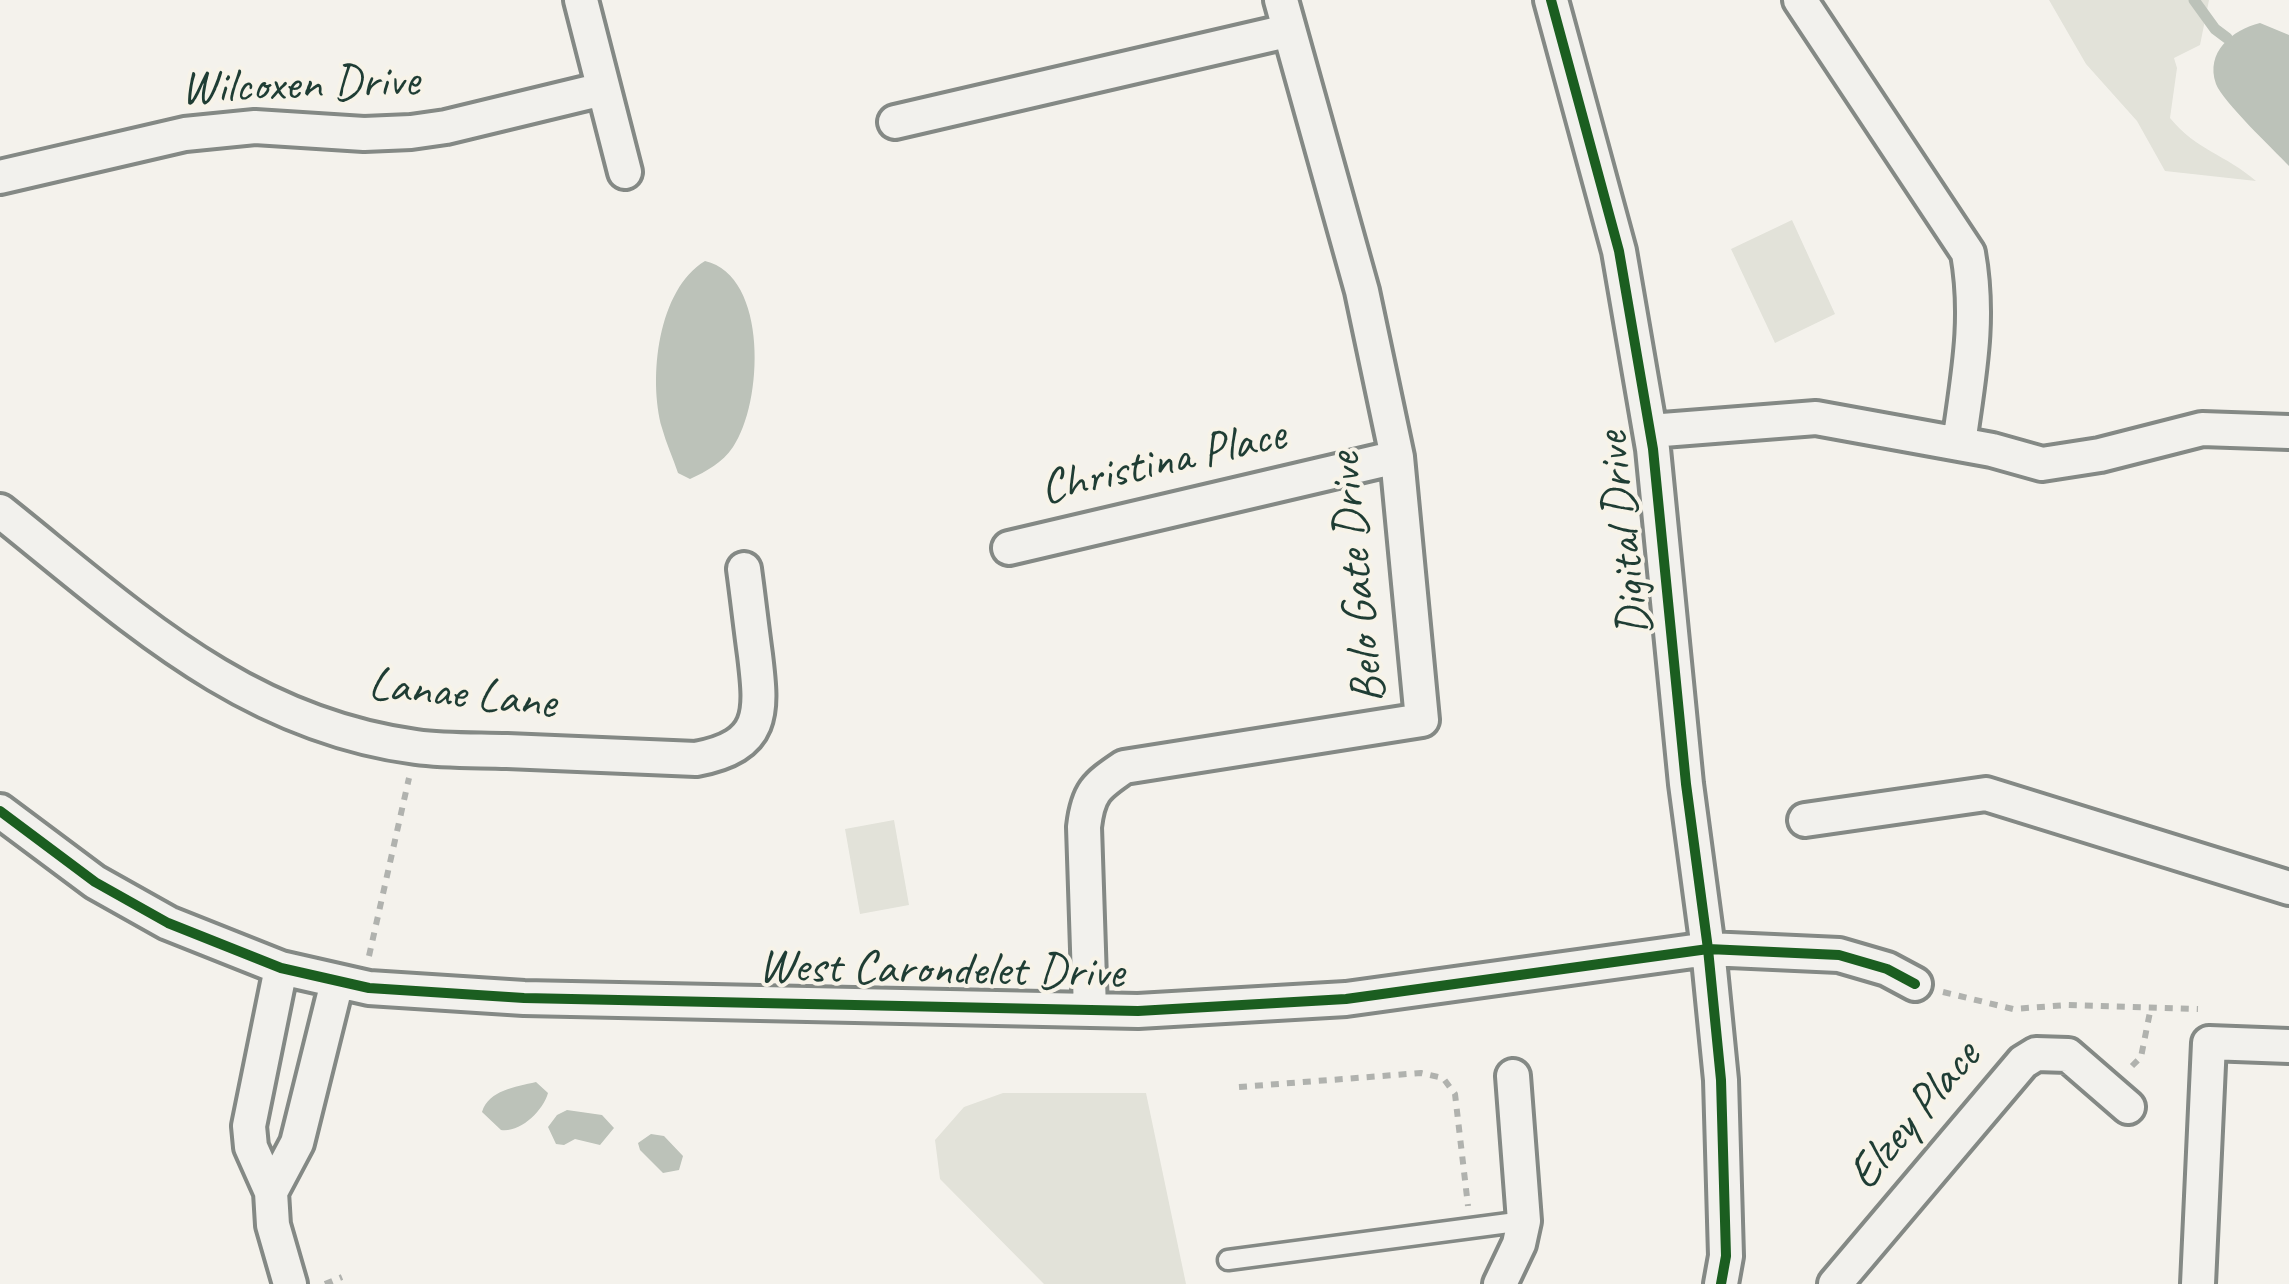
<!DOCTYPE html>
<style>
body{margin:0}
canvas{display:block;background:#f4f2ec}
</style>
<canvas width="2289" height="1284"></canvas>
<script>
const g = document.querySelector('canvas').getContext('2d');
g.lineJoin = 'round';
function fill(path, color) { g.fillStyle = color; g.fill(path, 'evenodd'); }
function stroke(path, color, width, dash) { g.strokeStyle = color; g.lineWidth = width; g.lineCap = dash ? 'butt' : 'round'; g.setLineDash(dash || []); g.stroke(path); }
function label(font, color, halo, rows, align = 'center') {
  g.font = font + ' Caveat,sans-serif'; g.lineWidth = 8; g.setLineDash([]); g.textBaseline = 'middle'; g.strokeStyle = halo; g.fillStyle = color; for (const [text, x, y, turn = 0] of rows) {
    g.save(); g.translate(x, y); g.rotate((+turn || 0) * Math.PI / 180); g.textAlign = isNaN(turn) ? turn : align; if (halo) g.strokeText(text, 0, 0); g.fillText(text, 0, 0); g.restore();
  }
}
fill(new Path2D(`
 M 2049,0 L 2209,0 L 2200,45 L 2174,58 L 2177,68 L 2170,118 C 2197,151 2225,154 2256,181 L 2165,171 L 2137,121 L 2086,64 Z
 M 1792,220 L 1835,314 L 1775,343 L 1731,249 Z
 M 894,820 L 909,905 L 860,914 L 845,829 Z
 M 1003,1093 L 1146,1093 L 1186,1284 L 1044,1284 L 940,1179 L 935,1140 L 964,1107 Z`), '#e2e2d9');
fill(new Path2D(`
 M 2260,23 L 2289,35 L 2289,166 C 2273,149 2223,102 2216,84 C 2205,52 2232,30 2260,23 Z
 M 705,261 C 769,276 763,404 733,447 C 722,463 707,471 690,479 L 678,473 C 673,458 666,443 662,428 C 648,378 658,289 705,261 Z
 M 536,1082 L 548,1093 C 543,1111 520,1133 501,1130 L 482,1112 C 489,1090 515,1087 536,1082 Z
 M 567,1110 L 602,1115 L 614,1128 L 600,1145 L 575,1139 L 564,1145 L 556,1144 L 548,1127 L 557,1115 Z
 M 651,1134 L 664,1136 L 683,1156 L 679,1170 L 663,1173 L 640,1150 L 638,1143 Z`), '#bcc2b9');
stroke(new Path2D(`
 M 2194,0 L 2215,29 L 2227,38`), '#bcc2b9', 11);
const service = new Path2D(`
 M 1228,1260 L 1524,1221`);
const minor = new Path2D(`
 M 581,0 L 625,172
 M 1551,0 L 1619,251 L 1653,449 L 1686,784 L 1708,949 L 1721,1080 L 1726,1256 L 1721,1284
 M 1800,0 L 1968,253 C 1980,321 1968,377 1959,444
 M 895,122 L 1287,31
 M 0,177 L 185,134 L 255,127 L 364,134 L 411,132 L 446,127 L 603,89
 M 1650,431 L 1816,418 L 1992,450 L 2042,464 L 2100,455 L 2202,429 L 2289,432
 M 0,511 C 129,614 243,724 416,747 C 445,751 477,750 507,751 C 570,754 633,756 696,759 C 765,746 762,713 755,655 C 751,626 748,598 744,569
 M 1009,548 L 1397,457
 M 0,811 L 95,882 L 168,923 L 281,968 L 369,988 L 524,998 L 1138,1011 L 1346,999 L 1708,949 L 1839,955 L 1887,969 L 1915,984
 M 1805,820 L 1986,794 L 2289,888
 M 281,968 L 249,1126 L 251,1147 L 271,1192 L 273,1225 L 290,1284
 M 1090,1010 L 1084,827 C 1088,792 1096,786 1124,767 L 1422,720 L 1397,457 L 1362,291 L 1281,0
 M 271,1192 L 297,1143 L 337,982
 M 1500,1284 L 1519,1244 L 1524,1221 L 1513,1076
 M 1835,1284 L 2023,1062 L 2036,1054 L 2068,1055 L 2128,1107
 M 2198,1284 L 2209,1043 L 2289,1046`);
stroke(service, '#848985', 25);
stroke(minor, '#848985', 40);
stroke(new Path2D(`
 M 369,956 L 409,778
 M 1943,992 L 2013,1009 L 2068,1005 L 2198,1009
 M 2132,1066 L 2141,1057 L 2151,1007
 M 1239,1087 L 1421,1073 L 1443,1078 L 1455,1094 L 1468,1206
 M 325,1284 L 342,1277`), '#b0b2ae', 6, [8, 8]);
stroke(service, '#f2f1ed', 18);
stroke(minor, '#f2f1ed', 32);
stroke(new Path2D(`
 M 1551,0 L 1619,251 L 1653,449 L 1686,784 L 1708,949 L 1721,1080 L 1726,1256 L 1721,1284
 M 0,811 L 95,882 L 168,923 L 281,968 L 369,988 L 524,998 L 1138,1011 L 1346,999 L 1708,949 L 1839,955 L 1887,969 L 1915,984`), '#1b5e20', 10);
label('48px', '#1f3d34', '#f7f3e8', [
 ["Wilcoxen Drive",300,86,-2],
 ["Christina Place",1163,463,-13],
 ["Digital Drive",1625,534,-97],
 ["Belo Gate Drive",1358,578,-96],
 ["Lanae Lane",462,695,6],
 ["West Carondelet Drive",941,971,1],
 ["Elzey Place",1915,1116,-50]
]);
</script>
